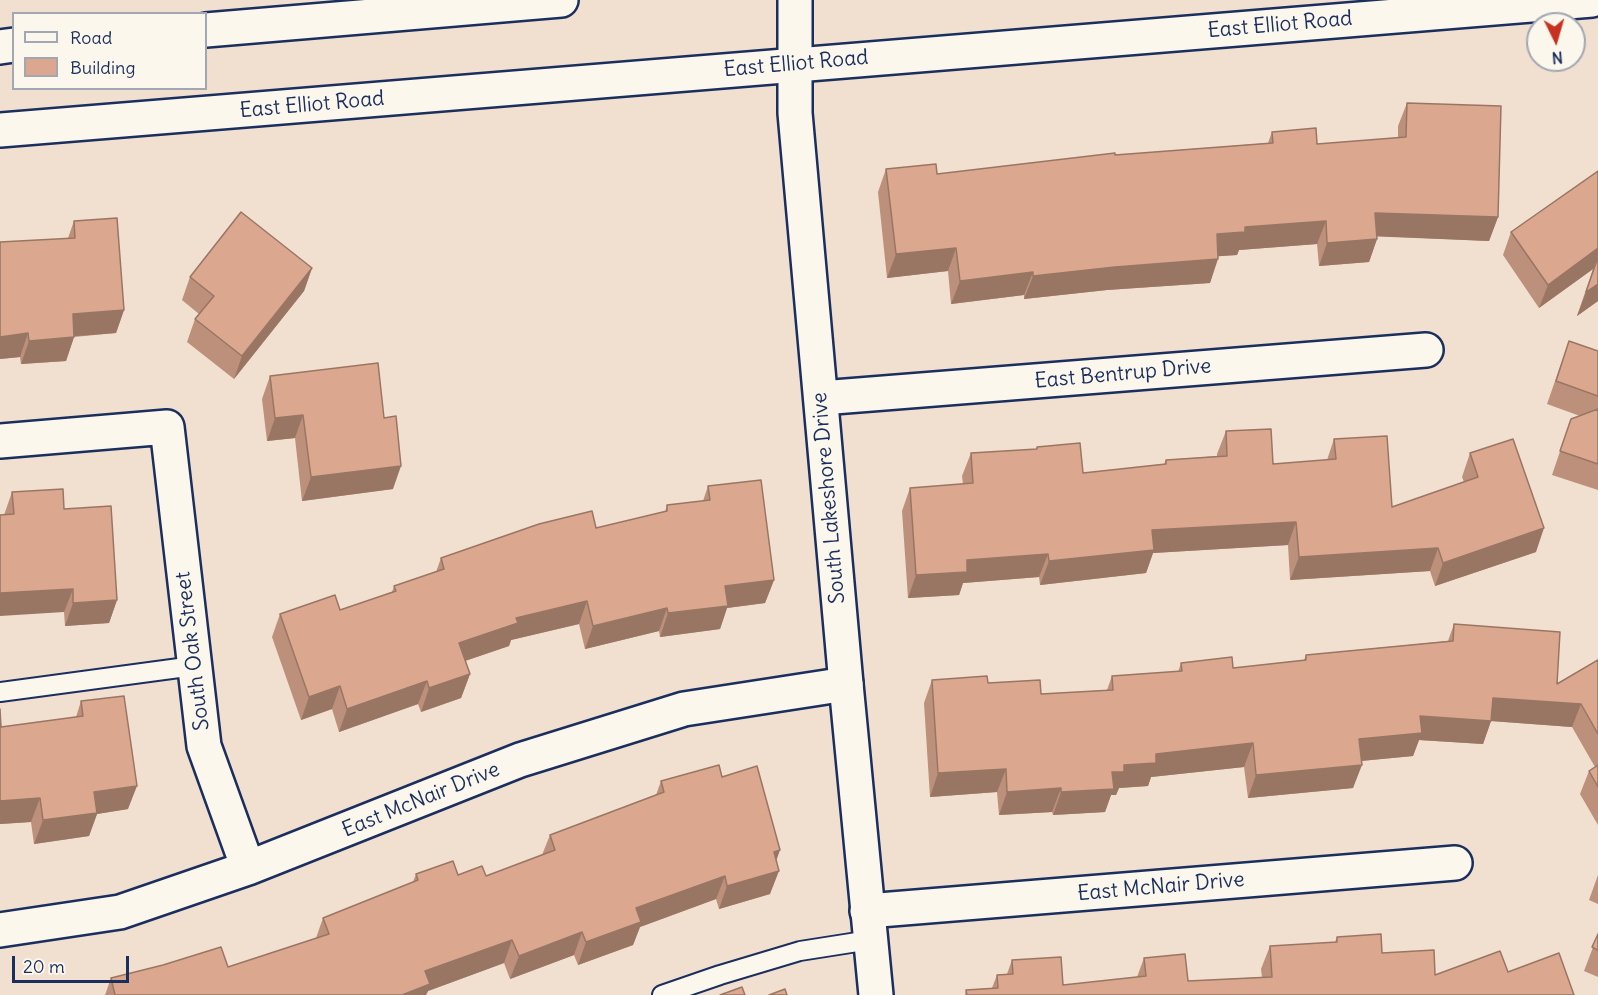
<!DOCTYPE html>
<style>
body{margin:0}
#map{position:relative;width:1598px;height:995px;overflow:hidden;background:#f1dfd0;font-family:Delius,sans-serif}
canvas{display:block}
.legend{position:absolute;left:12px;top:12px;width:195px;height:78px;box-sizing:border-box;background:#fbf7ec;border:2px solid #a1a7b3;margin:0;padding:8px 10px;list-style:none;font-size:18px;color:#1b2f5e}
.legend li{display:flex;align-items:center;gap:12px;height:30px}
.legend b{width:30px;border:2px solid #a1a7b3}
.north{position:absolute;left:1526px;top:12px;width:60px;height:60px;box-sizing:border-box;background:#fbf7ec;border:2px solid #a1a7b3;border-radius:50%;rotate:175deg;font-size:16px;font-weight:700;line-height:24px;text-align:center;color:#1b2f5e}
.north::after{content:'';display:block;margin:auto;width:21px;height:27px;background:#c8321e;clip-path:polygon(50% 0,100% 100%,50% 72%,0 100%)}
.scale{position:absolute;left:12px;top:956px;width:117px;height:27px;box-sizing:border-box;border:3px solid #1b2f5e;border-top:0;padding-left:8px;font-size:18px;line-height:21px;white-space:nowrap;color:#1b2f5e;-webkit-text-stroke:4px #fbf7ec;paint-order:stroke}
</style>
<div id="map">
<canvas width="1598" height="995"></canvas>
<ul class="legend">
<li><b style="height:8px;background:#fbf7ec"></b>Road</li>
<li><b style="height:16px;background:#dba88f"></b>Building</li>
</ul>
<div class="north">N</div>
<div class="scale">20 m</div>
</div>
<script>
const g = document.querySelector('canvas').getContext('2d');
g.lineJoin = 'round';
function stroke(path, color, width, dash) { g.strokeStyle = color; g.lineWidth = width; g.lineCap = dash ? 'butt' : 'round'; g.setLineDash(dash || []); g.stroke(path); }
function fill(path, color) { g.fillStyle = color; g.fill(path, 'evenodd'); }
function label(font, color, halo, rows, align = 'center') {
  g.font = font + ' Delius,sans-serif'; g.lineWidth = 6; g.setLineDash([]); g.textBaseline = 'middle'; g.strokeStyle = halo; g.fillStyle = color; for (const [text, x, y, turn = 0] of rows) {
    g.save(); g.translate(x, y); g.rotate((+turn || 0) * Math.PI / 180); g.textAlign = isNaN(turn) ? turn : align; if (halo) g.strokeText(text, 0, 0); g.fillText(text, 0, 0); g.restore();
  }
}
const service = new Path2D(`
 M 0,692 L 194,666
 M 662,995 L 720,975 L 800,951 L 870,940`);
const minor = new Path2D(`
 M 821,398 L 1426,350
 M 0,441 L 167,427 L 204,746 L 248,868
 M 867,911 L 1455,863
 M 0,930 L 120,912 L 248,868 L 520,760 L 684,709 L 846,684`);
const tertiary = new Path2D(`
 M 795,0 L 795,113 L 846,684 L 876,995`);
const secondary = new Path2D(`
 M 206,30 L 561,0
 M 0,47 L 14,45
 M 0,130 L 1592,0`);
stroke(service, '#1b2f5e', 22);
stroke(minor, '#1b2f5e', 38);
stroke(tertiary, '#1b2f5e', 38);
stroke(secondary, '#1b2f5e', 38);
stroke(service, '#fbf7ec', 18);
stroke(minor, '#fbf7ec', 33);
stroke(tertiary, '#fbf7ec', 33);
stroke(secondary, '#fbf7ec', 33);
fill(new Path2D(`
 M 1407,103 L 1498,217 L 1489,241 L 1377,236 L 1377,239 L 1369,262 L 1319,266 L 1317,244 L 1239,250 L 1237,255 L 1218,256 L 1210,283 L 1107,290 L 1024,299 L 1024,295 L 951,304 L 948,271 L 887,278 L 878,192 L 886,169 L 937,174 L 1115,155 L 1268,143 L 1272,132 L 1317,144 L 1398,138 L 1398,126 Z
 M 1598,171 L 1598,301 L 1577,316 L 1593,269 L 1539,308 L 1503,255 L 1511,232 Z
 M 74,221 L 124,310 L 116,333 L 74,337 L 66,361 L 21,364 L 20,357 L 0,359 L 68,238 Z
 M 312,268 L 304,291 L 234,379 L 187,342 L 195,319 L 199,314 L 182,300 L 190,277 Z
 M 1569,341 L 1598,351 L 1598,490 L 1552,475 L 1571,419 L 1580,416 L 1547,404 Z
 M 270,376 L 384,418 L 393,489 L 302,501 L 295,438 L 267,441 L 262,399 Z
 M 1226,431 L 1273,464 L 1327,460 L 1334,439 L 1392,507 L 1464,482 L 1462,477 L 1470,453 L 1536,552 L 1435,586 L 1430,571 L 1290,580 L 1288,545 L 1153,553 L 1146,573 L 1040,585 L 1039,577 L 963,583 L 959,595 L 908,598 L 902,511 L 910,488 L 963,484 L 962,476 L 971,453 L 1036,449 L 1037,447 L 1083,473 L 1164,464 L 1166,460 L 1217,456 L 1217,454 Z
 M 708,486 L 774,580 L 765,603 L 727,608 L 720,629 L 660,637 L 659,631 L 585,649 L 579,624 L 511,640 L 509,646 L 465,661 L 470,674 L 461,698 L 421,712 L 418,704 L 339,732 L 332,709 L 301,720 L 272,637 L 280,614 L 340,610 L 392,592 L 394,586 L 436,572 L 441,558 L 596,528 L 665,512 L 667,505 L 703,501 Z
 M 12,492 L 64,509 L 117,600 L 109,623 L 65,626 L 64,612 L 4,515 Z
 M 1454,624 L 1557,684 L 1598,660 L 1598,825 L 1580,794 L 1589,771 L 1595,767 L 1572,727 L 1491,721 L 1483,744 L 1419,740 L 1413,756 L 1361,761 L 1353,788 L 1248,798 L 1244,767 L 1151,777 L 1148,786 L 1119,788 L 1116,795 L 1111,795 L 1105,812 L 1053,815 L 1052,812 L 999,815 L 997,792 L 930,797 L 924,703 L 932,680 L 988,683 L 1041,694 L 1107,690 L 1112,676 L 1178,672 L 1181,663 L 1233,668 L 1304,660 L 1306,655 L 1448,641 Z
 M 81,701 L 128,809 L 97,814 L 89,836 L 34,844 L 31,822 L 0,824 L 0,709 L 1,727 L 76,717 Z
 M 722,777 L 776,862 L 770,894 L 719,909 L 716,899 L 640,927 L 633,945 L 578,965 L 574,955 L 510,979 L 504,963 L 428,991 L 426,995 L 105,995 L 111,978 L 228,967 L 316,938 L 323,918 L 413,882 L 416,874 L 458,875 L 486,876 L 542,855 L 550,835 L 656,795 L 661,781 Z
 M 1598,875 L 1598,904 L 1589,900 Z
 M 1598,934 L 1598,977 L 1584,971 Z
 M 1337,937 L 1382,953 L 1435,975 L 1508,972 L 1574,995 L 965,995 L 966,990 L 992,988 L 997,975 L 1007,974 L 1012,960 L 1063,985 L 1137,977 L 1144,958 L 1188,981 L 1262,977 L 1261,969 L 1270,946 L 1335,942 Z`), '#bc907b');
fill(new Path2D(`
 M 1375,213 L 1498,217 L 1489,241 L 1367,236 Z
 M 1326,221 L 1317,244 L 1239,250 L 1237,255 L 1208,257 L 1217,234 L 1245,227 Z
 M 1377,239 L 1369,262 L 1319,266 L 1327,243 Z
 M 956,248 L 948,271 L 887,278 L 896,254 Z
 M 1598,248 L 1598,256 L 1593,269 L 1539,308 L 1548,285 Z
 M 1218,259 L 1210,283 L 1107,290 L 1024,299 L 1033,276 L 1115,267 Z
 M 312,268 L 304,291 L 234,379 L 242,356 Z
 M 1033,272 L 1024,295 L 951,304 L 960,281 Z
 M 1598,284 L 1598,301 L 1577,316 L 1586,292 Z
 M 124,310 L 116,333 L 64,337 L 73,314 Z
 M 28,333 L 20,357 L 0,359 L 0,337 Z
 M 74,337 L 66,361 L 21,364 L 29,341 Z
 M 303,415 L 295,438 L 267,441 L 275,418 Z
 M 401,466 L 393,489 L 302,501 L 311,477 Z
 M 1296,522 L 1288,545 L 1153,553 L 1146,573 L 1040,585 L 1049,561 L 1152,530 Z
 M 1544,528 L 1536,552 L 1435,586 L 1443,563 Z
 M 1438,548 L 1430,571 L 1290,580 L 1299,557 Z
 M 1048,554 L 1039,577 L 963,583 L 959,595 L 908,598 L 916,575 L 967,560 Z
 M 774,580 L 765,603 L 727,608 L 720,629 L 660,637 L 668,613 L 725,586 Z
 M 73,589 L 64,612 L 0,616 L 0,593 Z
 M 117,600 L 109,623 L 65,626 L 73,603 Z
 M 587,601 L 579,624 L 511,640 L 509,646 L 450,666 L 459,643 L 516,618 Z
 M 667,608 L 659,631 L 585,649 L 593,626 Z
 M 470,674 L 461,698 L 421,712 L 429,688 Z
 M 427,681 L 418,704 L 339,732 L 347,709 Z
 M 340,686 L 332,709 L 301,720 L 309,697 Z
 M 1493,698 L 1581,704 L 1572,727 L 1491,721 L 1483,744 L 1419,740 L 1413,756 L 1350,762 L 1359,739 L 1420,716 Z
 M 1253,743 L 1244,767 L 1151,777 L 1148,786 L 1119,788 L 1116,795 L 1111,795 L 1105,812 L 1053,815 L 1061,792 L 1112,772 L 1124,765 L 1156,754 Z
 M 1362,765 L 1353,788 L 1248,798 L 1256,775 Z
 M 1006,769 L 997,792 L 930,797 L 938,773 Z
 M 137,786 L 128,809 L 97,814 L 89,836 L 34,844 L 43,820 L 94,792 Z
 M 1061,788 L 1052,812 L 999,815 L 1007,792 Z
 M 40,798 L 31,822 L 0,824 L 0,801 Z
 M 780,850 L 772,873 L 779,871 L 770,894 L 719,909 L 727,886 L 774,852 Z
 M 725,876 L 716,899 L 640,927 L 633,945 L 578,965 L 586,942 L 636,908 Z
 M 582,932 L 574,955 L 510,979 L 519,956 Z
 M 512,940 L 504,963 L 428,991 L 426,995 L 402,995 L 425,971 Z`), '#997664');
const building = new Path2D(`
 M 1407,103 L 1501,106 L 1498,217 L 1375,213 L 1377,239 L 1327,243 L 1326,221 L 1245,227 L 1245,232 L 1217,234 L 1218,259 L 1115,267 L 1033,276 L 1033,272 L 960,281 L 956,248 L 896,254 L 886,169 L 936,164 L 937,174 L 1115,153 L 1115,155 L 1273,143 L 1272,132 L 1316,128 L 1317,144 L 1406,137 Z
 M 1598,171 L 1598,248 L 1548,285 L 1511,232 Z
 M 241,212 L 312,268 L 242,356 L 195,319 L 214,296 L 190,277 Z
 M 117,218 L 124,310 L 73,314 L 74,337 L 29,341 L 28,333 L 0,337 L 0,242 L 75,238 L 74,221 Z
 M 1598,257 L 1598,284 L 1586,292 Z
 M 1569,341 L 1598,351 L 1598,396 L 1556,381 Z
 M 378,363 L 384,418 L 396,416 L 401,466 L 311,477 L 303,415 L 275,418 L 270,376 Z
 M 1598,409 L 1598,464 L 1560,451 L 1571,419 Z
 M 1271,429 L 1273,464 L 1336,459 L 1334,439 L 1387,436 L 1392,507 L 1478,477 L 1470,453 L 1513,439 L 1544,528 L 1443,563 L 1438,548 L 1299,557 L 1296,522 L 1152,530 L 1154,550 L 1049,561 L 1048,554 L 967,560 L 967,572 L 916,575 L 910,488 L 973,483 L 971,453 L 1037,449 L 1037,447 L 1080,443 L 1083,473 L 1166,464 L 1166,460 L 1227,456 L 1226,431 Z
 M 761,480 L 774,580 L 725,586 L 728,606 L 668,613 L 667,608 L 593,626 L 587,601 L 516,618 L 518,623 L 459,643 L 470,674 L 429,688 L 427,681 L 347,709 L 340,686 L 309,697 L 280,614 L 335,595 L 340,610 L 396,591 L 394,586 L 444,569 L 441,558 L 539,524 L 592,511 L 596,528 L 667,511 L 667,505 L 710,500 L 708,486 Z
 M 63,489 L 64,509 L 111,506 L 117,600 L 73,603 L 73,589 L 0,593 L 0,515 L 14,514 L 12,492 Z
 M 1454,624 L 1560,632 L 1557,684 L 1598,660 L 1598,734 L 1581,704 L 1493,698 L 1491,721 L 1420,716 L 1422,733 L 1359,739 L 1362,765 L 1256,775 L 1253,743 L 1156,754 L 1156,763 L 1124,765 L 1124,772 L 1112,772 L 1114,789 L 1061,792 L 1061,788 L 1007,792 L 1006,769 L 938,773 L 932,680 L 987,676 L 988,683 L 1040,680 L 1041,694 L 1113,690 L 1112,676 L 1182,671 L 1181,663 L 1232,657 L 1233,668 L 1306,660 L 1306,655 L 1453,641 Z
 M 124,696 L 137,786 L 94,792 L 97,813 L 43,820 L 40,798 L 0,801 L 0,709 L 1,727 L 83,716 L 81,701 Z
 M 719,765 L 722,777 L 757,766 L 780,850 L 774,852 L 779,871 L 727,886 L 725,876 L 636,908 L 641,922 L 586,942 L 582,932 L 519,956 L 512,940 L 425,971 L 430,984 L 402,995 L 115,995 L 111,978 L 163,965 L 221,947 L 228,967 L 329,934 L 323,918 L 418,880 L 416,874 L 453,861 L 458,875 L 482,866 L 486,876 L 555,850 L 550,835 L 664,792 L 661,781 Z
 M 1598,765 L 1598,787 L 1589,771 Z
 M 1381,934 L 1382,953 L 1434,950 L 1435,975 L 1500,951 L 1508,972 L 1559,953 L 1574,995 L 967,995 L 966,990 L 998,988 L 997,975 L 1013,974 L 1012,960 L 1061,957 L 1063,985 L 1146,976 L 1144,958 L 1185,954 L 1188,981 L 1272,977 L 1270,946 L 1337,942 L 1337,937 Z
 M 1598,934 L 1598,950 L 1592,947 Z
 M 742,987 L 745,995 L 720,995 Z
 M 785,989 L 787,995 L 769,995 Z`);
fill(building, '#dba88f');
stroke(building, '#997664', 1.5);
label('21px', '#1b2f5e', '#fbf7ec', [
 ["East Elliot Road",1280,25,-5],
 ["East Elliot Road",796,64,-5],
 ["East Elliot Road",312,105,-5],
 ["East Bentrup Drive",1123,374,-5],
 ["South Lakeshore Drive",829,498,-95],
 ["South Oak Street",193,651,-97],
 ["East McNair Drive",421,800,-22],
 ["East McNair Drive",1161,887,-5]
]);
</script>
